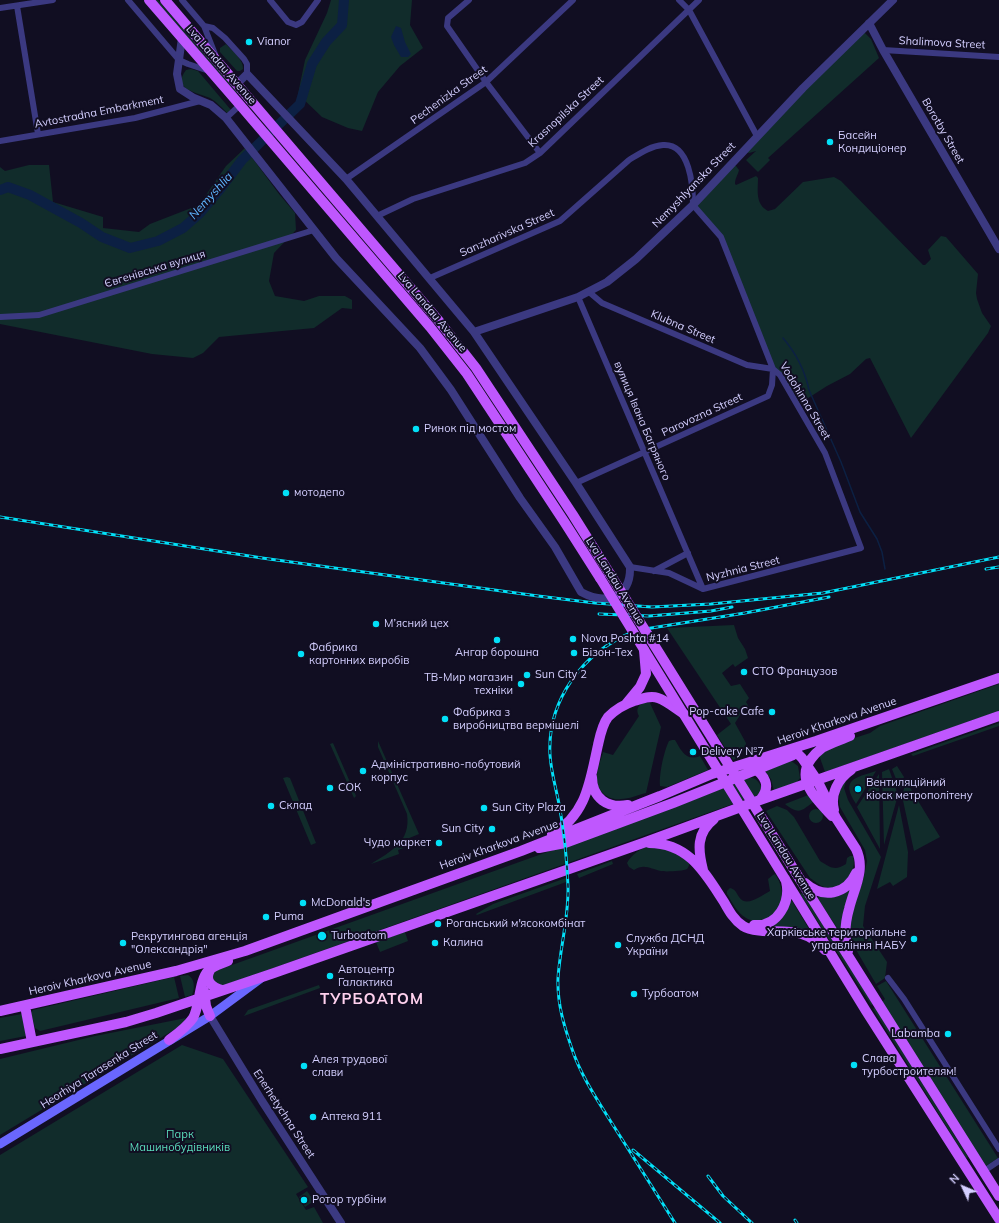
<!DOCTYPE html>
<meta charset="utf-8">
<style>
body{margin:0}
#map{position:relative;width:999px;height:1223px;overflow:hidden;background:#110e22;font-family:Mulish,sans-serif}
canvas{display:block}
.north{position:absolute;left:943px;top:1167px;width:40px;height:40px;-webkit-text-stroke:3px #110e22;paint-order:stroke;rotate:314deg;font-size:11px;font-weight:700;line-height:16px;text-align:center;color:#d4cfff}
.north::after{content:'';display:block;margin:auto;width:14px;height:18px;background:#d4cfff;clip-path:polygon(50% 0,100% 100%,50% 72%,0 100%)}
</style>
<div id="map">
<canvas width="999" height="1223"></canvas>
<div class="north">N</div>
</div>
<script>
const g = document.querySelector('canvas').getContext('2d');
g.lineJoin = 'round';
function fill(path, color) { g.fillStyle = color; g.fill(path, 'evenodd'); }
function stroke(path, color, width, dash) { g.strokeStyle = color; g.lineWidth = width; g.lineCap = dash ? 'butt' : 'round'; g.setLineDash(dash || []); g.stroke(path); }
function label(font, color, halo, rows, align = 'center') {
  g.font = font + ' Mulish,sans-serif'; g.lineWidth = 4; g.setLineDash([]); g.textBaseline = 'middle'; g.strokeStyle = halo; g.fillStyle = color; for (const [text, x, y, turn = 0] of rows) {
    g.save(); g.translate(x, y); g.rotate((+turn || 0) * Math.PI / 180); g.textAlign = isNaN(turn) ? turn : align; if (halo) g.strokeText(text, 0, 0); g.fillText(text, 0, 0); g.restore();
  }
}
fill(new Path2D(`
 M 155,0 L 158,0 L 235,90 L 237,93 L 237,95 Z
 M 331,0 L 412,0 L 410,25 L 423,48 L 400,66 L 378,92 L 362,131 L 348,128 L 322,117 L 298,94 L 305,60 L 327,13 Z
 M 862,30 L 871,39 L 879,58 L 768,158 L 770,160 L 758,172 L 746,160 L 756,151 L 749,153 L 746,152 Z
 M 226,44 C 232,51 244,60 243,69 L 240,71 L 237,71 L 220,52 L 220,48 Z
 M 191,69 L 198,71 L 231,110 L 227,113 C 222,108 217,102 210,98 C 197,92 171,90 186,70 Z
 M 245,148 L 279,194 L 295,213 L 296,230 L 274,253 L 269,281 L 275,296 L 304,301 L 319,296 L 345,296 L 352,300 L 352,309 L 342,308 L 314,328 L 219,337 L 203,353 L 193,358 L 152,354 L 0,324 L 0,167 L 5,171 L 29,165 L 49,165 L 53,202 L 103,217 L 103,228 L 139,232 L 150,224 L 199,205 L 226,166 Z
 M 730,165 L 736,166 L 739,170 C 738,175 735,178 735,184 L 736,185 L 756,176 L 758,178 C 758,190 755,204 768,211 L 775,209 L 803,182 L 834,177 L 841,181 L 923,265 L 925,265 L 931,259 L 928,250 L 941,236 L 946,237 L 978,274 L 976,293 L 977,299 L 982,313 L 991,326 L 988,333 L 911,438 L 870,358 L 866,359 L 850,374 L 827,386 L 802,402 L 799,400 L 780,375 L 773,369 L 721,237 L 693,205 Z
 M 734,625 L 738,638 L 745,649 L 748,658 L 735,667 L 733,664 L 722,673 L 731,686 L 740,684 L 749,698 L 746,702 L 749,707 L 745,710 L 744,708 L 740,710 L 742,712 L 735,723 L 746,743 C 745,751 741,757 733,760 L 717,735 L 731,724 L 667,628 Z
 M 999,684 L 999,711 L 825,772 L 819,755 L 842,742 L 870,733 L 880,726 Z
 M 643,703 L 650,703 L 661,727 L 646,793 C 638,795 629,799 621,799 C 609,801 597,791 597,780 C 596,771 601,760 603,752 L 613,755 L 639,716 C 636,711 637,706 643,703 Z
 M 999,723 L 999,726 L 913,756 L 911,754 Z
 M 672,740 L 675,740 C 681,750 686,762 700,756 L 708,770 L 667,787 L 660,786 C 659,774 664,751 669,741 Z
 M 378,741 L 419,834 L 407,839 L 409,846 L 398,850 L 399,854 L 371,864 C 391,851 411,842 407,814 L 378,747 Z
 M 333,743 L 356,796 L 354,798 L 330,744 Z
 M 790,760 L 798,766 L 800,778 L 797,782 L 774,791 L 771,779 L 764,770 Z
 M 897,766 L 904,777 L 900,789 L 892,769 Z
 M 889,769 L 898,795 L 884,845 L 882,772 Z
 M 876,771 L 856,804 C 840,779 855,778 876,771 Z
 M 879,774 L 880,849 L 857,807 Z
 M 287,777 L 290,778 L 316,843 L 311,845 L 283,778 Z
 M 746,778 C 755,777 758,780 762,788 L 758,795 L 223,986 L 214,985 L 212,973 L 218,970 L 564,846 Z
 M 846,781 L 844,788 L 848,800 L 881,857 L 865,906 L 863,926 L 887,962 L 885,978 L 876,984 L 855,948 L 850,934 L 851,916 L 864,876 L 867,861 L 865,850 L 840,807 C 838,798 840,791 842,783 Z
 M 906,781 L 940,837 L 914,851 L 902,796 Z
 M 811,794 L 816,800 C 802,810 800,816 785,804 Z
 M 899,805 L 908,852 L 907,877 L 893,886 L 890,882 L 877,889 Z
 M 777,806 L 787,810 L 794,817 L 820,861 C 831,868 835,871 846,864 L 847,858 L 850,856 L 853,856 C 857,870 846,888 830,888 C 822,888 816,882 810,878 L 766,811 Z
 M809 816a7 7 0 1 1 14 0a7 7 0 1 1-14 0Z
 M 649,846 L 674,851 L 690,863 C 689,865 688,868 687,869 C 684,871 665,872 661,871 C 651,869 644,863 634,870 L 629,867 L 627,863 C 632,854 640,849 649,846 Z
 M 612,861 L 613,864 L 579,878 L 577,874 Z
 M 775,874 C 787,891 785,916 761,920 C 756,921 751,921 746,918 C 737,913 732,902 727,894 L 727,891 L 730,888 C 735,889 736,892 739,897 C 746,908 761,896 770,891 L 768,879 L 773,875 Z
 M 566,878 L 566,882 L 477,915 L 476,914 L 493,904 Z
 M 848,890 L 850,892 L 841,930 L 839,931 L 818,899 L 819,896 Z
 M 803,893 L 873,1004 L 871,1005 L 800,894 Z
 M 790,900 L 792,901 L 812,934 L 773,926 Z
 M 405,932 L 408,941 L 380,952 L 376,942 Z
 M 188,975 C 195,979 195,988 192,995 L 185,997 L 180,976 Z
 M 174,977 L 179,998 L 40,1031 L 35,1028 L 31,1013 L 33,1010 Z
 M 886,981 L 998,1158 L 984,1167 L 882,1002 L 885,999 L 877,986 Z
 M 319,985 L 320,988 L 244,1016 L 248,1010 Z
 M 875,1007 L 968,1157 L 966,1158 L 873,1009 Z
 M 22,1014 L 26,1036 L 0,1041 L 0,1018 Z
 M 186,1018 L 182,1025 L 0,1135 L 0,1059 L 95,1036 Z
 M 182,1045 L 223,1059 L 308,1187 L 296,1194 L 306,1210 L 314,1207 L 323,1223 L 0,1223 L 0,1155 Z
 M 307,1191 L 314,1201 L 305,1207 L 299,1197 Z`), '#112c2b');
fill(new Path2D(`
 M 396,26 L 401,28 L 405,42 L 411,54 L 408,57 L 401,57 L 394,45 L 391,37 Z`), '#0c2043');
stroke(new Path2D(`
 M 783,338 C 795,352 805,371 809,390 L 841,462 L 860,512 L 877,539 L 882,552 L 885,569`), '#0c2043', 1.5);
stroke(new Path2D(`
 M 0,190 L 8,187 L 30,195 L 81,223 L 102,237 L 130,248 L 158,241 L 183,228 L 199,214 L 221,188 L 242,160 L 300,104 L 312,64 L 326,42 L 342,25 L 344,0`), '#0c2043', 10);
stroke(new Path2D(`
 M 128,0 L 179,60 L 188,64 L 209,71
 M 182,0 L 204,26 L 215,54
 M 270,0 L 288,22 L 296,25 L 302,22 L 318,0
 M 469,0 L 448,18 L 447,26 L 486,82 L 540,153
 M 679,0 L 689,10 L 757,136
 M 17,6 L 38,134
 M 0,8 L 53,0
 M 204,26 L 213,28 L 225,38 L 244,59 L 247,64 L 247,74
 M 883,50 L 999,57
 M 226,118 L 240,105
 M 0,141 L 135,118 L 200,101
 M 346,179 L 486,82 L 573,0
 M 377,216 L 413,199 L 525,163 L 540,153 L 699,0
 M 430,278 L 560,221 L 629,160 C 639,154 650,146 663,145 C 690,143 693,186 693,205 L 721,237 L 773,369 L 780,375 L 825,453 L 861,548 L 703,589 L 669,573 L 630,567
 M 578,297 L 703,589
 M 0,317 L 39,315 L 314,230
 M 576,483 L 768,396 L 772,385 L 773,369 L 747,365 L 602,303 L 589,292
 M 654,571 L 688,553
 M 888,978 L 904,999 L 999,1149
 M 984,1171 L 999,1161`), '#3b3981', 6);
stroke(new Path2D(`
 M 869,23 L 883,50 L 999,249
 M 182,38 L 177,74 L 180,89 L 194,98 L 211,105 L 226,118 L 336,258 L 420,348 L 451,390 L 520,498 L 555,547 L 581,592 C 605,605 631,598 630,567 L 576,483 L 474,332 L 346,179 L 247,74 L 237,84
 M 474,332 L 578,297 L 607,282 L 636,259 L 693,205 L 803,88 L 893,0
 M 210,1016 L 262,1101 L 341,1223`), '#3b3981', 8);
stroke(new Path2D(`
 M 0,1144 L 210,1016 L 260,979`), '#6a67fe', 9);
stroke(new Path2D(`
 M 149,0 L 240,105 L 430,327 L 467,374 L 565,523 L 600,578
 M 165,0 L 439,321 L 476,368 L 573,515 L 610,574
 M 626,704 L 640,687 L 646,674 L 644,650
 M 790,751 L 797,753 L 802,758 L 817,780 L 836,818 L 856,849 C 866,870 854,888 849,909 C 845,923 844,937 848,951
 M 751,766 C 765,775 772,786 760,800
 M 592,777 C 592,798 608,809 628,805
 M 834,810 C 830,794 838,779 851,770
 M 832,816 C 818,801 795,781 811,759 C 814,755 818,751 822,748 C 831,743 841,740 850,736
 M 552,834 C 587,815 590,780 598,745 C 600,736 602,725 608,717 C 615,710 625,704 634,701 C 642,699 650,695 658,698 C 667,701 676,709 684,714
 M 649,843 C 689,843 705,873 724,902 C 729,911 734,920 743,926 C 749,930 756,930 763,931 C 788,932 806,928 825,950
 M 539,848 L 565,843 L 673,803 L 793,755
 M 703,870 C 698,850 696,833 714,819
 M 796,873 L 999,1196
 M 785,879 L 866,1011 L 999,1219
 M 805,883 C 823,899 846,895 856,873
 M 754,925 C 778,927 791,902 786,881
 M 210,970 C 204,981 212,987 222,990
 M 204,991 L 206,1006 L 210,1016
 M 25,1006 L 32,1042
 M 0,1011 L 176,971 L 245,951 L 521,851 L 660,796 L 712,774 L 816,741 L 999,678
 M 169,1040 C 177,1034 187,1027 193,1018 C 200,1006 199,980 208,971 C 213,966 221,964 228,961
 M 0,1049 L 126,1022 L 156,1013 L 274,973 L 643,843 L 760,800 L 999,716`), '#bf57fe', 10);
const rail = new Path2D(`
 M 0,517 L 262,558 L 538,596 L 595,603 L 652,607 L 711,604 L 823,593 L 999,557
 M 986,569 L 999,567
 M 599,614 L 649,616 L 711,611 L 732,607
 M 645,629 L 745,613 L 829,597
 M 633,632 C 583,652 547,700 550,755 C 551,772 556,788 559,804 C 564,831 567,859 568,886 C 569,917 560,947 558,978 C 557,1003 564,1026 572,1049 C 581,1076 598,1101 613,1125 C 634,1158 654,1190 675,1223
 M 633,1150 L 720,1223
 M 708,1176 L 723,1196 L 752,1223
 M 795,1220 L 797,1223`);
stroke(rail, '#02e0f8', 3);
stroke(rail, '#110e22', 1.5, [4.5]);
stroke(new Path2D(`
 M 610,574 L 796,873
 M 600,578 L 785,879`), '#bf57fe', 10);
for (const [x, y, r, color] of [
 [249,42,4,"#02e0f8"],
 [830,142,4,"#02e0f8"],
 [416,429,4,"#02e0f8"],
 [286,493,4,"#02e0f8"],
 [376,624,4,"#02e0f8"],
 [573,639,4,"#02e0f8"],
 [497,640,4,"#02e0f8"],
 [574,653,4,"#02e0f8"],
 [301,654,4,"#02e0f8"],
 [744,672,4,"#02e0f8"],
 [527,675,4,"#02e0f8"],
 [521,684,4,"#02e0f8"],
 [772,712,4,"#02e0f8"],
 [445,719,4,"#02e0f8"],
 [693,752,4,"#02e0f8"],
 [363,771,4,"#02e0f8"],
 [330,788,4,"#02e0f8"],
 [858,789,4,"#02e0f8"],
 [271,806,4,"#02e0f8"],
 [484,808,4,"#02e0f8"],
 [492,829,4,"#02e0f8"],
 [439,843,4,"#02e0f8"],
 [303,903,4,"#02e0f8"],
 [266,917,4,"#02e0f8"],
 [438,924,4,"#02e0f8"],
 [322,936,5,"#02e0f8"],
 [914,939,4,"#02e0f8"],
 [123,943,4,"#02e0f8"],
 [435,943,4,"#02e0f8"],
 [618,945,4,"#02e0f8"],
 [330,976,4,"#02e0f8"],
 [634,994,4,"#02e0f8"],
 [948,1034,4,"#02e0f8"],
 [854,1065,4,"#02e0f8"],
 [304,1066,4,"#02e0f8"],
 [313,1117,4,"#02e0f8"],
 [304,1200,4,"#02e0f8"]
]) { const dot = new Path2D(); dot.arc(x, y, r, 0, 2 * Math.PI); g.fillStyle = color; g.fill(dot); stroke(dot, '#110e22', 1.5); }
label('11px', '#d4cfff', '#110e22', [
 ["Vianor",257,42],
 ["Басейн",838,136],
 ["Кондиціонер",838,149],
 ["Ринок під мостом",424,429],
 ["мотодепо",294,493],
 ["М’ясний цех",384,624],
 ["Nova Poshta #14",581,639],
 ["Фабрика",309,648],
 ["картонних виробів",309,661],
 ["Ангар борошна",497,653,"center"],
 ["Бізон-Тех",582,653],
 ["СТО Французов",752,672],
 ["Sun City 2",535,675],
 ["ТВ-Мир магазин",513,678,"right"],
 ["техніки",513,691,"right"],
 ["Pop-cake Cafe",764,712,"right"],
 ["Фабрика з",453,713],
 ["виробництва вермішелі",453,726],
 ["Delivery №7",701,752],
 ["Адміністративно-побутовий",371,765],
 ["корпус",371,778],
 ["Вентиляційний",866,783],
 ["кіоск метрополітену",866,796],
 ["СОК",338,788],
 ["Склад",279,806],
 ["Sun City Plaza",492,808],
 ["Sun City",484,829,"right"],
 ["Чудо маркет",431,843,"right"],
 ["McDonald's",311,903],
 ["Puma",274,917],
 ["Роганський м'ясокомбінат",446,924],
 ["Харківське територіальне",906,933,"right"],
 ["управління НАБУ",906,946,"right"],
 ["Turboatom",331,936],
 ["Рекрутингова агенція",131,937],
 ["\"Олександрія\"",131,950],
 ["Служба ДСНД",626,939],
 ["України",626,952],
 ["Калина",443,943],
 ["Автоцентр",338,970],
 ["Галактика",338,983],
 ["Турбоатом",642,994],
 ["Labamba",940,1034,"right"],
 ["Слава",862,1059],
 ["турбостроителям!",862,1072],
 ["Алея трудової",312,1060],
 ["слави",312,1073],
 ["Аптека 911",321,1117],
 ["Ротор турбіни",312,1200]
], 'left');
label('11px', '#d4cfff', '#110e22', [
 ["Shalimova Street",942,43,3],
 ["Lva Landau Avenue",221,65,49],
 ["Pechenizka Street",449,95,-36],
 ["Avtostradna Embarkment",99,112,-11],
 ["Krasnopilska Street",566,112,-43],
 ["Borotby Street",943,131,60],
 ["Nemyshlyanska Street",694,185,-46],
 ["Sanzharivska Street",507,233,-24],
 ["Євгенівська вулиця",155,269,-17],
 ["Lva Landau Avenue",432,312,50],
 ["Klubna Street",683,327,23],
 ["Vodohinna Street",805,401,59],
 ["Parovozna Street",702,415,-25],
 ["вулиця Івана Багряного",642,421,67],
 ["Nyzhnia Street",743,569,-14],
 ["Lva Landau Avenue",615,581,58],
 ["Heroiv Kharkova Avenue",837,721,-19],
 ["Heroiv Kharkova Avenue",499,845,-20],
 ["Lva Landau Avenue",786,856,58],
 ["Heroiv Kharkova Avenue",90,978,-13],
 ["Heorhiya Tarasenka Street",99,1070,-32],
 ["Enerhetychna Street",284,1114,57]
]);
label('11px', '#5bdebd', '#110e22', [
 ["Парк",180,1135],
 ["Машинобудівників",180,1148]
]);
label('italic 12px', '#5eb4fe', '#110e22', [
 ["Nemyshlia",211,196,-48]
]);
g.letterSpacing = '1px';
label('bold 15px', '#ffd1ee', '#110e22', [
 ["ТУРБОАТОМ",372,999]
]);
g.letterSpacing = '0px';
</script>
